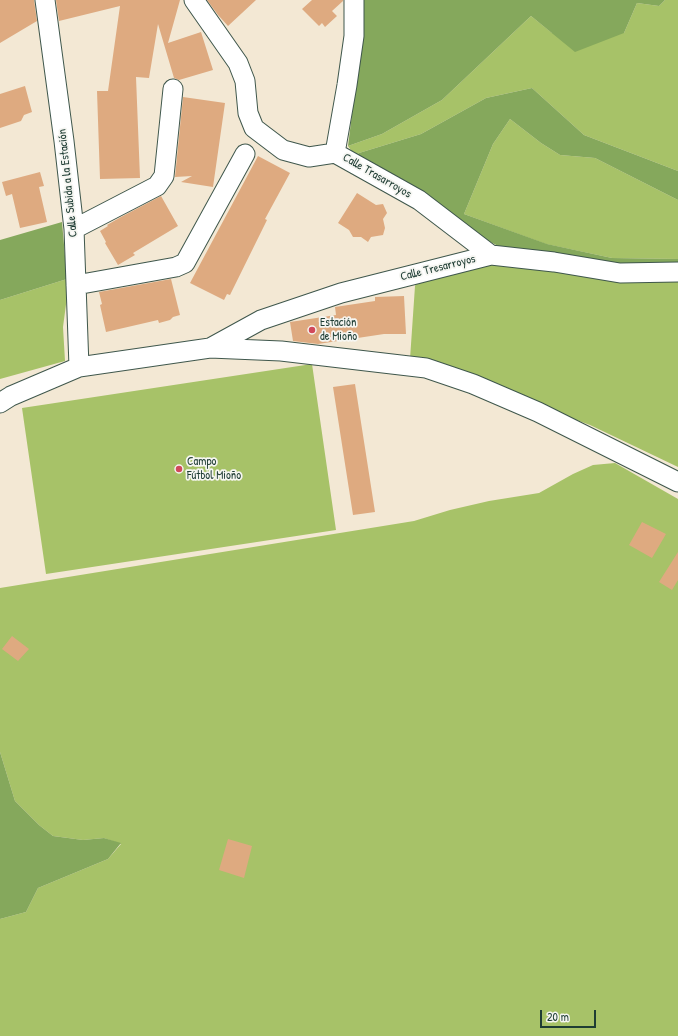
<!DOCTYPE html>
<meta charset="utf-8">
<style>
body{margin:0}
#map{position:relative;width:678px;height:1036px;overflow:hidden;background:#f3e8d4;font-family:"Patrick Hand",sans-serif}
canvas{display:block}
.scale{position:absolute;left:540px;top:1010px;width:56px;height:18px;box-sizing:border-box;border:2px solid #1f3d34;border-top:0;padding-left:5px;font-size:12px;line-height:14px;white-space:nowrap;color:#1f3d34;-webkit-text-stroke:3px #f6f6f2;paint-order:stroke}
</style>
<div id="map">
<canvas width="678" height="1036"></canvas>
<div class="scale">20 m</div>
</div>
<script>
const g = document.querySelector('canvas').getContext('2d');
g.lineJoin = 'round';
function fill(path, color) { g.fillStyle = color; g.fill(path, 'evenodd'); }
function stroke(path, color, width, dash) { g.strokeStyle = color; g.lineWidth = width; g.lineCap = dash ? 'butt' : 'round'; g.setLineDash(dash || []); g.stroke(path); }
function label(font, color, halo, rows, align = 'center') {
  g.font = font + ' "Patrick Hand",sans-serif'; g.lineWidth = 3.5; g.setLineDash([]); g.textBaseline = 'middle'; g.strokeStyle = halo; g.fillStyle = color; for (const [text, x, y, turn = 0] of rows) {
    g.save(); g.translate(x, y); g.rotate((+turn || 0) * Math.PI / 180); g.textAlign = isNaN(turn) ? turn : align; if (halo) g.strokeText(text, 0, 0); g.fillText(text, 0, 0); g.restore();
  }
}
fill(new Path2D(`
 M 665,0 L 678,0 L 678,171 L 584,135 L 532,88 L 486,98 L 421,134 L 359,153 L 355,156 L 348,146 L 382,134 L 442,100 L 531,16 L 552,33 L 624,33 L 637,3 L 659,6 Z
 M 510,119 L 541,143 L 560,155 L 595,158 L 678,200 L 678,259 L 612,258 L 546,244 L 464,214 L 493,144 Z
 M 496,264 L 534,265 L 632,282 L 678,282 L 678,467 L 590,425 L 410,359 L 415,286 L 417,281 Z
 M 67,279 L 67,297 L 63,327 L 65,361 L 0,379 L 0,300 Z
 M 312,364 L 336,530 L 46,574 L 22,408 Z
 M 615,463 L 678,499 L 678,1036 L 0,1036 L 0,919 L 26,912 L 38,888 L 108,859 L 121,844 L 104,838 L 83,840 L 53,836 L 39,825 L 15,801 L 0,752 L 0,588 L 414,521 L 450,510 L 489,501 L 539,493 L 573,474 L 593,465 Z`), '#a7c268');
fill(new Path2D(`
 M 361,0 L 665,0 L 659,6 L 637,3 L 624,33 L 575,52 L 531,16 L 442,100 L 382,134 L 348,146 L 358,66 Z
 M 532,88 L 584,135 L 678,171 L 678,200 L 595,158 L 560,155 L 541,143 L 510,119 L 493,144 L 464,214 L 547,244 L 612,258 L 678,259 L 678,268 L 621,268 L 500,247 L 462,227 L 355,156 L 359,153 L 421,134 L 486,98 Z
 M 62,222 L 67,279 L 0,300 L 0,240 Z
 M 0,752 L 15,801 L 39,825 L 53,836 L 83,840 L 104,838 L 121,843 L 108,859 L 38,888 L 26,912 L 0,919 Z`), '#85a85c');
fill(new Path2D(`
 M 0,0 L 34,0 L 37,21 L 0,43 Z
 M 56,0 L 180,0 L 168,43 L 201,32 L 213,70 L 179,80 L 174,78 L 158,24 L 149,78 L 136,77 L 140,178 L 100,179 L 97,91 L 108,91 L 120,6 L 59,21 Z
 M 207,0 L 256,0 L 228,26 L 218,15 Z
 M 312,0 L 343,0 L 343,1 L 332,11 L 337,16 L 325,27 L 322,23 L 319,26 L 302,9 Z
 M 25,86 L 32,112 L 24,115 L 21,121 L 0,128 L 0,94 Z
 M 183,97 L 225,103 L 213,187 L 181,182 L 192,176 L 175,177 Z
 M 258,156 L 290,173 L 265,219 L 267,220 L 230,295 L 227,294 L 224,300 L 190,283 Z
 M 40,172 L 44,186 L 39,187 L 47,222 L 20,228 L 12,194 L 6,196 L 2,182 Z
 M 357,193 L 376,205 L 383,204 L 387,213 L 383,219 L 385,228 L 383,235 L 371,237 L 368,242 L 361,237 L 353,237 L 349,230 L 338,223 Z
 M 161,196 L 178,226 L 133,253 L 135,255 L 118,265 L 105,243 L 106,242 L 100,231 L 108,226 L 107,225 L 121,217 Z
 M 171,279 L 180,315 L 173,317 L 170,320 L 159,323 L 158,320 L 106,332 L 100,305 L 102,304 L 99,292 Z
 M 404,296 L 406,334 L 384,334 L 318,344 L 293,341 L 290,322 L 336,315 L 335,307 L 375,301 L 375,297 Z
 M 355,384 L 375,512 L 353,515 L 333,387 Z
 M 642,522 L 666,534 L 652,558 L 629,545 Z
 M 678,552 L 678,580 L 672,590 L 659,582 Z
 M 12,636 L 29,649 L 18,661 L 2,649 Z
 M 228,839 L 252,846 L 244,878 L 219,870 Z`), '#deaa80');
const street = new Path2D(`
 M 45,0 L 64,141 L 74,229 L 79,367
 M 194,0 L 238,63 L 245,81 L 248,113 L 254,128 L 283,150 L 309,157 L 335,153 L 419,200 L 491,255
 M 335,153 L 347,85 L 354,36 L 354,0
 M 74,229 L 157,186 L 164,176 L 173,89
 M 76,285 L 176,267 L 185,263 L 245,154
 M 210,348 L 261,320 L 341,293 L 491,255 L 554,262 L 620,273 L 678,272
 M 0,403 L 11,396 L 79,367 L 210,348 L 281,351 L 426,368 L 473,384 L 538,412 L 678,482`);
stroke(street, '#3f574c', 21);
stroke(street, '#fff', 19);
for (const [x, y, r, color] of [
 [312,330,4,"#d1495b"],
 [179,469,4,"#d1495b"]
]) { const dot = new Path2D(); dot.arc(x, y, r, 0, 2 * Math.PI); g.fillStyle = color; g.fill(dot); stroke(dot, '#f6f6f2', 1.5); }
label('12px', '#1f3d34', '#f6f6f2', [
 ["Calle Trasarroyos",377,176,30],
 ["Calle Subida a la Estación",68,183,-96],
 ["Calle Tresarroyos",438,268,-14]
]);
label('12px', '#1f3d34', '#f6f6f2', [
 ["Estación",320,323],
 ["de Mioño",320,337],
 ["Campo",187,462],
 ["Fútbol Mioño",187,476]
], 'left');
</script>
